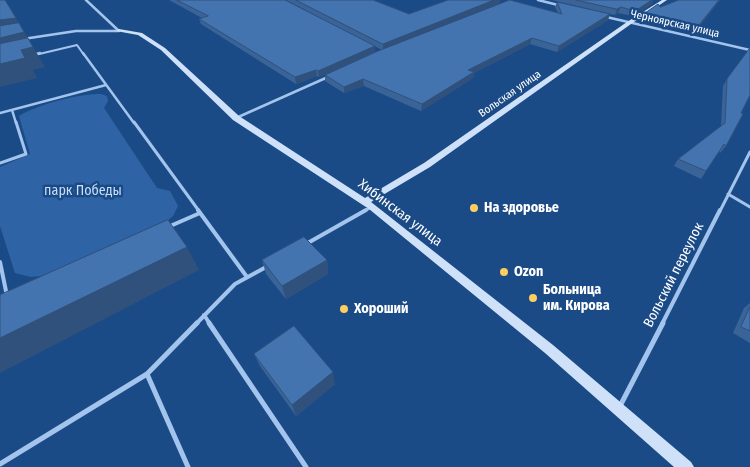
<!DOCTYPE html>
<meta charset="utf-8">
<style>
body{margin:0}
canvas{display:block;background:#1b4b87}
</style>
<canvas width="750" height="467"></canvas>
<script>
const g = document.querySelector('canvas').getContext('2d');
g.lineJoin = 'round';
function fill(path, color) { g.fillStyle = color; g.fill(path, 'evenodd'); }
function stroke(path, color, width, dash) { g.strokeStyle = color; g.lineWidth = width; g.lineCap = dash ? 'butt' : 'round'; g.setLineDash(dash || []); g.stroke(path); }
function label(font, color, halo, rows, align = 'center') {
  g.font = font + ' "Fira Sans Condensed",sans-serif'; g.lineWidth = 5; g.setLineDash([]); g.textBaseline = 'middle'; g.strokeStyle = halo; g.fillStyle = color; for (const [text, x, y, turn = 0] of rows) {
    g.save(); g.translate(x, y); g.rotate((+turn || 0) * Math.PI / 180); g.textAlign = isNaN(turn) ? turn : align; if (halo) g.strokeText(text, 0, 0); g.fillText(text, 0, 0); g.restore();
  }
}
fill(new Path2D(`
 M 101,94 L 107,96 L 108,101 L 104,108 L 157,188 L 170,191 L 178,206 L 173,216 L 165,223 L 49,275 L 31,277 L 15,273 L 0,226 L 0,167 L 30,154 L 19,116 C 40,104 77,94 101,94 Z`), '#2e64a5');
stroke(new Path2D(`
 M 35,55 L 77,45 L 84,55`), '#a3c4ec', 2);
stroke(new Path2D(`
 M 83,53 L 134,123
 M 33,55 L 40,53
 M 12,110 L 16,123
 M 0,113 L 106,85
 M 236,118 L 328,77`), '#a3c4ec', 2.5);
stroke(new Path2D(`
 M 134,122 L 199,211
 M 0,163 L 26,154 L 16,122
 M 728,194 L 750,207
 M 364,211 L 372,207
 M 720,211 L 750,152`), '#a3c4ec', 3);
stroke(new Path2D(`
 M 198,210 L 247,277
 M 168,227 L 200,213
 M 306,244 L 366,210
 M 0,262 L 7,296
 M 204,315 L 210,324
 M 196,324 L 235,284 L 268,266
 M 662,324 L 720,210`), '#a3c4ec', 4);
stroke(new Path2D(`
 M 209,323 L 306,467
 M 147,374 L 188,467
 M 619,408 L 663,323
 M 0,464 L 147,374 L 197,323`), '#a3c4ec', 5);
stroke(new Path2D(`
 M 86,0 L 119,31
 M 538,0 L 562,6
 M 602,16 L 750,50
 M 23,39 L 76,31 L 119,31`), '#a3c4ec', 2.5);
fill(new Path2D(`
 M 662,0 L 667,0 L 631,24 L 430,167 L 371,202 L 553,345 L 691,462 L 694,467 L 674,467 L 545,353 L 369,209 L 233,120 L 161,50 L 138,35 L 116,31 L 119,29 L 142,33 L 165,48 L 239,116 L 365,198 L 424,163 L 627,22 Z`), '#cfe1f9');
fill(new Path2D(`
 M 169,0 L 285,0 L 375,52 L 319,77 L 317,76 L 296,84 L 201,24 L 199,19 L 202,18 Z
 M 286,0 L 373,0 L 409,14 L 448,0 L 500,0 L 500,3 L 430,31 L 558,13 L 555,7 L 557,2 L 608,20 L 557,52 L 530,44 L 474,73 L 473,78 L 421,111 L 364,86 L 344,93 L 325,81 L 325,75 L 382,50 Z
 M 552,0 L 653,0 L 652,4 L 633,16 L 618,13 L 615,15 Z
 M 679,0 L 720,0 L 696,31 L 643,18 L 645,13 L 660,7 Z
 M 727,79 L 726,146 L 720,153 L 719,151 L 701,179 L 674,166 L 678,159 L 721,126 L 723,86 Z
 M 262,260 L 327,260 L 328,274 L 286,299 L 266,274 Z
 M 750,303 L 750,343 L 733,333 L 744,308 Z
 M 254,354 L 335,384 L 296,416 L 260,366 Z`), '#3a6497');
fill(new Path2D(`
 M 494,0 L 500,0 L 500,3 L 383,50 L 383,44 Z
 M 652,0 L 653,0 L 652,4 L 633,16 L 635,11 Z
 M 719,0 L 720,0 L 696,31 L 699,25 Z
 M 621,7 L 618,13 L 615,15 L 617,9 Z
 M 610,14 L 608,20 L 557,52 L 559,46 Z
 M 16,18 L 45,67 L 33,70 L 37,78 L 0,87 L 0,20 Z
 M 532,38 L 530,44 L 474,73 L 473,78 L 421,111 L 422,104 L 468,70 Z
 M 375,46 L 375,52 L 319,77 L 318,71 Z
 M 316,70 L 317,76 L 296,84 L 295,77 Z
 M 363,79 L 364,86 L 344,93 L 344,87 Z
 M 187,247 L 199,270 L 0,373 L 0,338 Z
 M 327,260 L 328,274 L 286,299 L 282,286 Z
 M 333,372 L 335,384 L 296,416 L 292,405 Z`), '#30517b');
const building = new Path2D(`
 M 0,0 L 5,0 L 16,18 L 0,20 Z
 M 177,0 L 285,0 L 375,46 L 318,71 L 316,70 L 295,77 L 199,19 L 208,16 Z
 M 296,0 L 373,0 L 409,14 L 448,0 L 494,0 L 383,44 Z
 M 510,0 L 562,14 L 557,2 L 610,14 L 559,46 L 532,38 L 468,70 L 474,72 L 422,104 L 363,79 L 344,87 L 325,75 L 378,51 Z
 M 576,0 L 652,0 L 635,11 L 621,7 L 617,9 Z
 M 679,0 L 719,0 L 699,25 L 645,13 L 658,4 L 660,7 Z
 M 19,23 L 24,32 L 0,38 L 0,26 Z
 M 28,38 L 33,47 L 21,50 L 25,58 L 0,64 L 0,44 Z
 M 750,48 L 750,95 L 741,113 L 743,114 L 726,146 L 724,144 L 706,171 L 678,159 L 725,123 L 727,79 Z
 M 168,220 L 187,247 L 0,338 L 0,295 Z
 M 304,237 L 327,260 L 282,286 L 262,260 Z
 M 750,307 L 750,331 L 741,327 Z
 M 294,326 L 333,372 L 292,405 L 254,354 Z`);
fill(building, '#4474b0');
stroke(building, '#30517b', 1);
for (const [x, y, r, color] of [
 [474,208,5,"#fdcf60"],
 [504,272,5,"#fdcf60"],
 [533,298,5,"#fdcf60"],
 [344,309,5,"#fdcf60"]
]) { const dot = new Path2D(); dot.arc(x, y, r, 0, 2 * Math.PI); g.fillStyle = color; g.fill(dot); stroke(dot, '#1b4b87', 2); }
label('11px', '#fff', '#1b4b87', [
 ["Черноярская улица",675,24,13],
 ["Вольская улица",510,94,-35]
]);
label('14px', '#c8def9', '#1b4b87', [
 ["парк Победы",83,191]
]);
label('bold 14px', '#fff', '#1b4b87', [
 ["На здоровье",484,208],
 ["Ozon",514,272],
 ["Больница",543,290],
 ["им. Кирова",543,306],
 ["Хороший",354,309]
], 'left');
label('14px', '#fff', '#1b4b87', [
 ["Хибинская улица",400,213,37],
 ["Вольский переулок",674,275,-63]
]);
</script>
